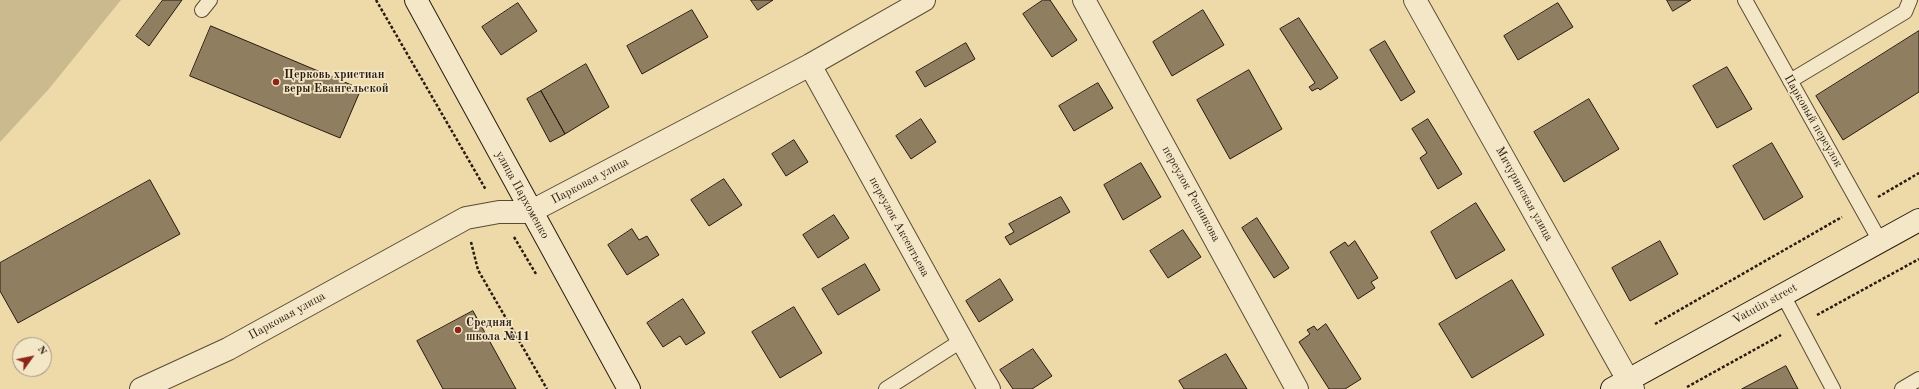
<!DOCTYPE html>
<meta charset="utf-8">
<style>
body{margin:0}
#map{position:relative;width:1919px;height:389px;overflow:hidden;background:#eedaa9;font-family:"Old Standard TT",serif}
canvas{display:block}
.north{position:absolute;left:12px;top:337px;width:40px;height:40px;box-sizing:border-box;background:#f4e7c7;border:1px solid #a2957e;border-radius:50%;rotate:57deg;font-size:11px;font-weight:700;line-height:16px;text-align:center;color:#281b10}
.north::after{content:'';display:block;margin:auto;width:14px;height:18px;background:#8f2418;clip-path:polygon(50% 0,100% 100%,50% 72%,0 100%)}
</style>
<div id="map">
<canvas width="1919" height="389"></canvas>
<div class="north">N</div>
</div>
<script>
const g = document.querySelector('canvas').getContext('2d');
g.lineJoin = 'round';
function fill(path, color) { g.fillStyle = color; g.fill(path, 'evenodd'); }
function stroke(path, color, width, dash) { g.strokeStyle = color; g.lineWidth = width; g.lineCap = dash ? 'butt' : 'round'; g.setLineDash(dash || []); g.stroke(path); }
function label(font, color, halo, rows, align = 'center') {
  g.font = font + ' "Old Standard TT",serif'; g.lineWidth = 3.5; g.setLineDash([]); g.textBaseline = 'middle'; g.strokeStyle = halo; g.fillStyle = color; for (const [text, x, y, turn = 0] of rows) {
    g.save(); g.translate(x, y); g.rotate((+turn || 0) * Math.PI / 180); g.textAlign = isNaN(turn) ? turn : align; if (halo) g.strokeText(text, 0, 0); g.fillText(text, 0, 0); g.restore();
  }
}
fill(new Path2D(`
 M 0,0 L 121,0 L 48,90 L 0,142 Z`), '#ccba8f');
const building = new Path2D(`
 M 163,0 L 182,0 L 149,46 L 136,36 Z
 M 751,0 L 773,0 L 758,10 Z
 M 1043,0 L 1050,0 L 1077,40 L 1052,57 L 1023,14 Z
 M 1667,0 L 1691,0 L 1673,11 Z
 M 518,3 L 537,31 L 501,55 L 482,27 Z
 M 1558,3 L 1573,27 L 1518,60 L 1504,36 Z
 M 692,10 L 708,37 L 642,74 L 627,46 Z
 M 1203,10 L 1224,45 L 1172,76 L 1153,42 Z
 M 1299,18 L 1338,78 L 1320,90 L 1318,88 L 1312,91 L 1309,87 L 1315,83 L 1280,29 Z
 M 211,26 L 361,89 L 340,138 L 190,76 Z
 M 1919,31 L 1919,92 L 1843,140 L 1816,96 Z
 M 1385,41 L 1415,92 L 1401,101 L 1370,50 Z
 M 966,43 L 975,59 L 925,87 L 916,72 Z
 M 586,64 L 609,107 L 565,134 L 541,91 Z
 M 1727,67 L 1752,109 L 1717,128 L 1693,86 Z
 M 1249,70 L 1282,129 L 1230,159 L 1197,100 Z
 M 1098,83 L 1113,108 L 1074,131 L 1059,106 Z
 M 541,91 L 565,134 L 550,142 L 527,99 Z
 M 1589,99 L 1619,149 L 1564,182 L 1534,132 Z
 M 921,119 L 936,142 L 911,159 L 896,136 Z
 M 1428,119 L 1462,174 L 1438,189 L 1420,158 L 1427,153 L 1412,129 Z
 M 794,140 L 808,162 L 786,176 L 772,154 Z
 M 1772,143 L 1803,197 L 1764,220 L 1733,166 Z
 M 1141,163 L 1161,197 L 1123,220 L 1104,185 Z
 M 724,179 L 742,205 L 709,226 L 691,200 Z
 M 150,180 L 180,234 L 18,323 L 0,291 L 0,263 Z
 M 1061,197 L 1070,212 L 1010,245 L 1005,237 L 1014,232 L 1009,224 Z
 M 1476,203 L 1505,250 L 1456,279 L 1431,232 Z
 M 834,215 L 849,238 L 818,258 L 803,235 Z
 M 1257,218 L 1289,268 L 1274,278 L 1242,228 Z
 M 632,229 L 639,240 L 647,236 L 659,255 L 627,275 L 608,245 Z
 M 1183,230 L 1201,257 L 1168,278 L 1150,251 Z
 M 1355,241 L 1378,278 L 1371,282 L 1375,288 L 1358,299 L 1330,252 L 1345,242 L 1348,246 Z
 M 1660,241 L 1678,274 L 1630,301 L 1612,268 Z
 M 865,264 L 880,290 L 838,315 L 822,289 Z
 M 1000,279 L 1013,300 L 979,322 L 966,301 Z
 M 1512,280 L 1544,335 L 1472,378 L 1439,324 Z
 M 683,299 L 705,333 L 686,345 L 680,336 L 663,347 L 647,323 Z
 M 794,307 L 822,353 L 780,378 L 752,332 Z
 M 473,311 L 516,389 L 443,389 L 417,341 Z
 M 1326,324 L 1361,379 L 1345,389 L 1329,389 L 1299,342 L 1310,334 L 1307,330 L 1314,326 L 1317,330 Z
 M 1033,349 L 1052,376 L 1032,389 L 1013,389 L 1000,370 Z
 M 1226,354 L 1247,389 L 1184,389 L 1179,381 Z
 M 1786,366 L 1798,389 L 1742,389 Z`);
fill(building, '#8f7e60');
stroke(building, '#281b10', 1);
const lane = new Path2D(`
 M 1745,0 L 1880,241
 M 202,10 L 210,0
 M 1790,81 L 1905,12 L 1910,0
 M 1783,295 L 1833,389
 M 886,389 L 961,341
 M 1902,389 L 1919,379`);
const street = new Path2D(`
 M 1084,0 L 1297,389
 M 1415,0 L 1633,389
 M 810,65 L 989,389
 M 141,389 L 228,349 L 466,218 L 499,212 L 530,212 L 810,65 L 924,0`);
const secondary = new Path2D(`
 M 416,0 L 629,389
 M 1612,389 L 1919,220`);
stroke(lane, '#5a4b36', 16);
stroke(street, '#5a4b36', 24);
stroke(secondary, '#281b10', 24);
stroke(new Path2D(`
 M 376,0 L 486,190
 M 1878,197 L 1919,173
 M 514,237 L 536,274
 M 471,242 L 478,270 L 547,389
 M 1817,315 L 1919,259
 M 1655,324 L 1842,217
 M 1687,387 L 1781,335`), '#281b10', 2.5, [3, 2]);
stroke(lane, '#f4e7c7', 14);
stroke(street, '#f4e7c7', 22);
stroke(secondary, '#f4e7c7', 22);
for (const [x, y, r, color] of [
 [276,82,4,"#8f2418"],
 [458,330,4,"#8f2418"]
]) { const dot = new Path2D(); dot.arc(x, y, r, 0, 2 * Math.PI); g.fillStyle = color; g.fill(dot); stroke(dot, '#f4e7c7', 1.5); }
label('bold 12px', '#281b10', '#f4e7c7', [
 ["Церковь христиан",284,75],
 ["веры Евангельской",284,89],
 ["Средняя",466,323],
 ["школа №11",466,337]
], 'left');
label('12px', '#281b10', '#f4e7c7', [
 ["Парковый переулок",1813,121,60],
 ["Парковая улица",590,181,-28],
 ["переулок Репникова",1191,194,61],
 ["Мичуринская улица",1524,194,61],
 ["улица Пархоменко",522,195,61],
 ["переулок Аксентьева",899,227,61],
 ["Vatutin street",1765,304,-29],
 ["Парковая улица",287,316,-29]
]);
</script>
